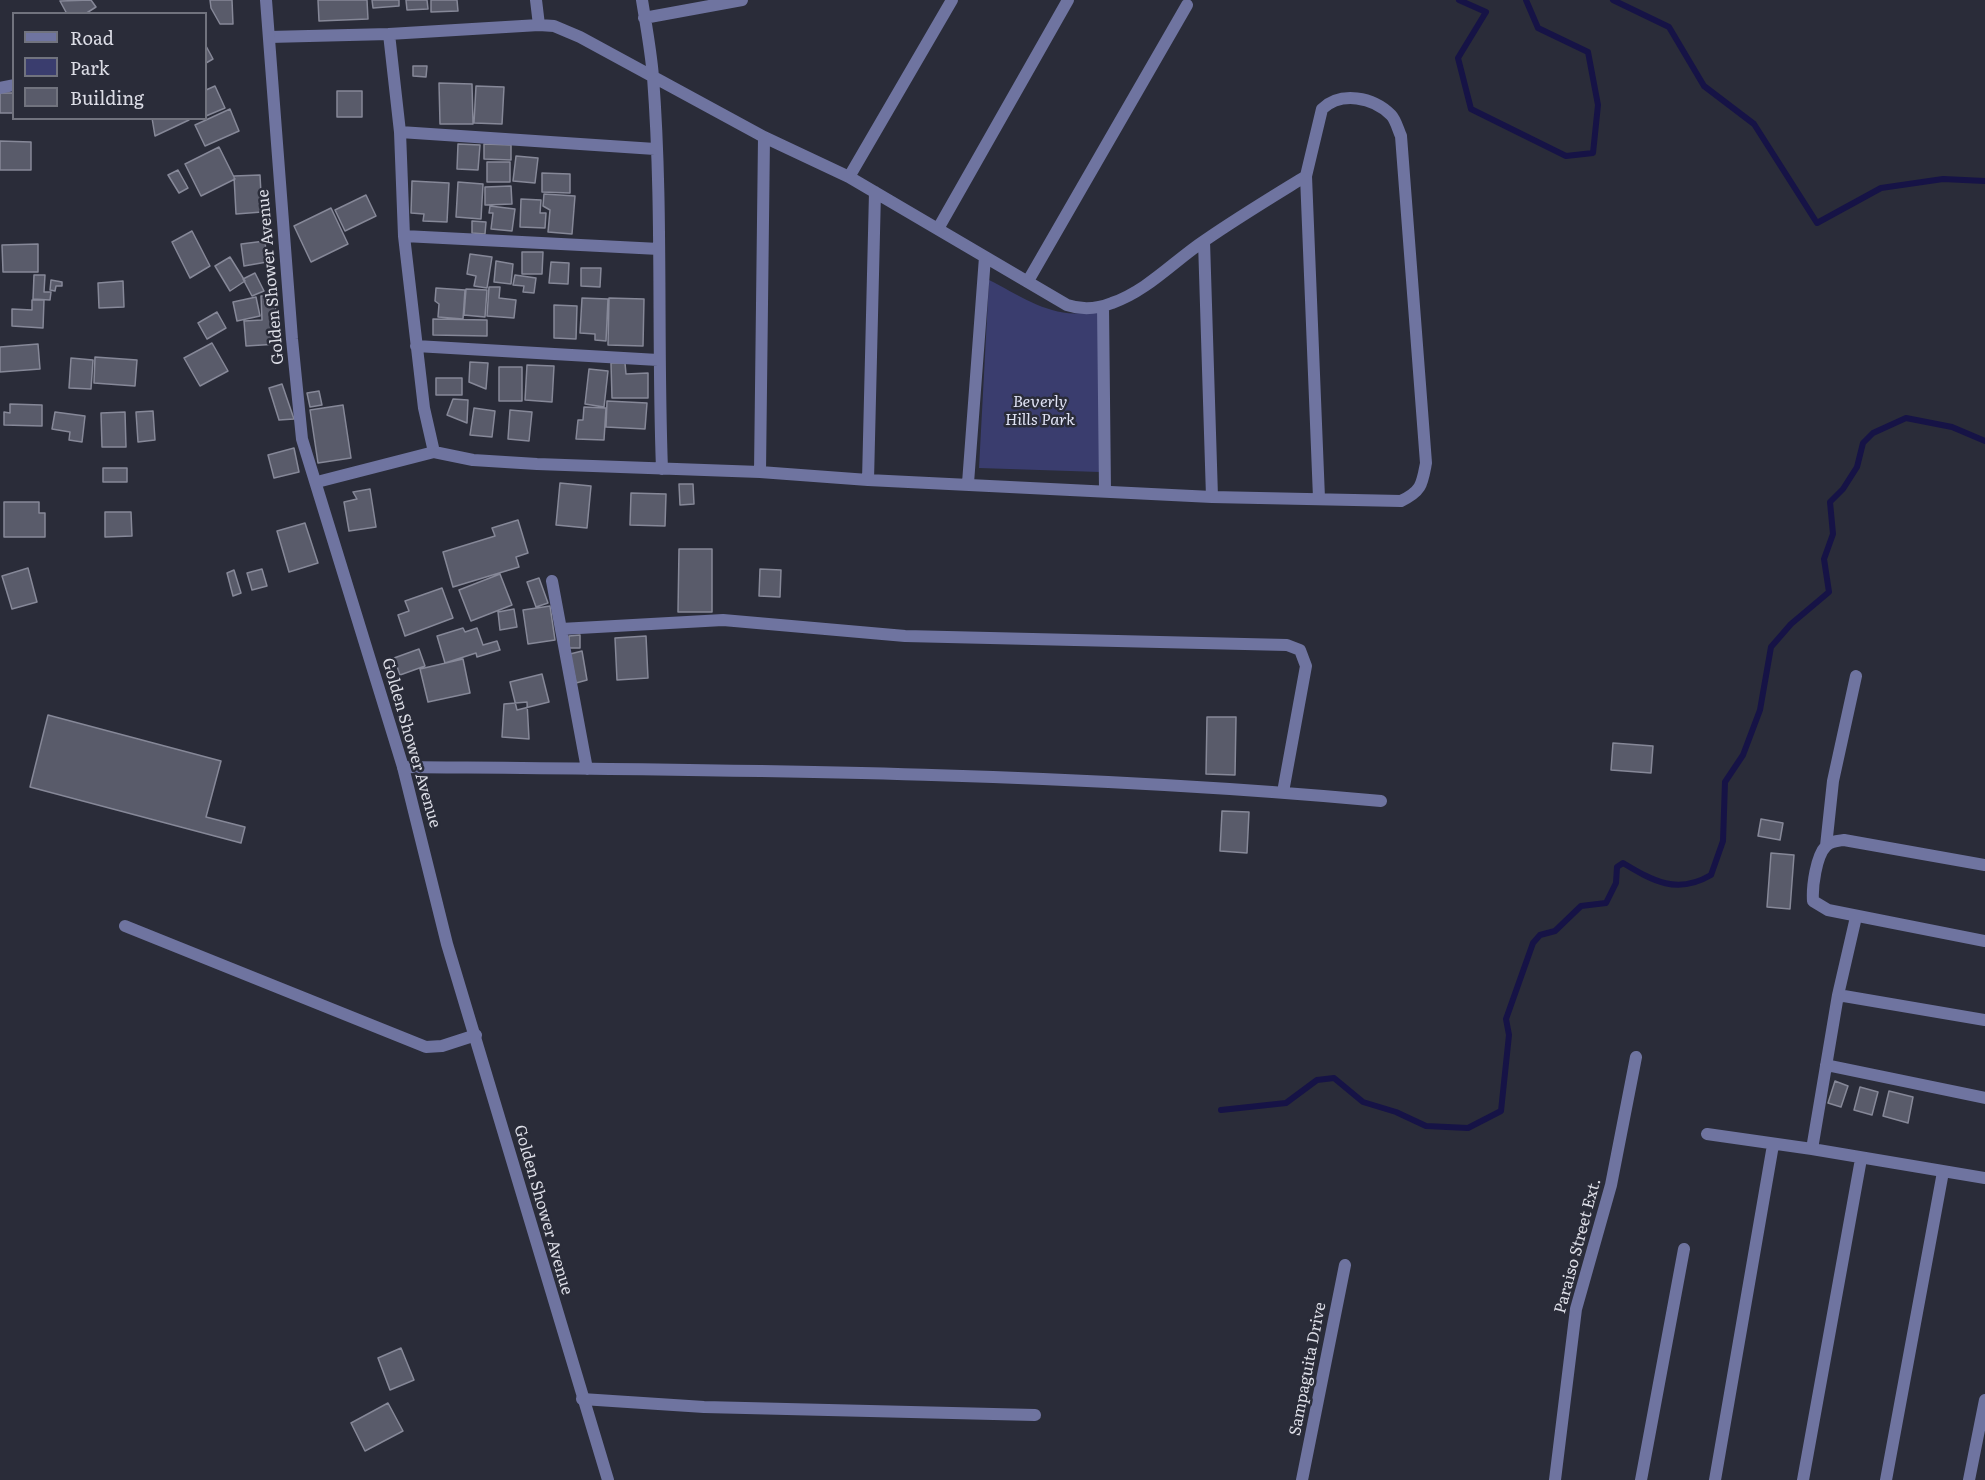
<!DOCTYPE html>
<style>
body{margin:0}
#map{position:relative;width:1985px;height:1480px;overflow:hidden;background:#2a2c39;font-family:Literata,serif}
canvas{display:block}
.legend{position:absolute;left:12px;top:12px;width:195px;height:108px;box-sizing:border-box;background:#2a2c39;border:2px solid #71737e;margin:0;padding:8px 10px;list-style:none;font-size:18px;color:#dcdde6}
.legend li{display:flex;align-items:center;gap:12px;height:30px}
.legend b{width:30px;border:2px solid #71737e}
</style>
<div id="map">
<canvas width="1985" height="1480"></canvas>
<ul class="legend">
<li><b style="height:8px;background:#6f74a0"></b>Road</li>
<li><b style="height:16px;background:#3a3d6e"></b>Park</li>
<li><b style="height:16px;background:#595b6a"></b>Building</li>
</ul>
</div>
<script>
const g = document.querySelector('canvas').getContext('2d');
g.lineJoin = 'round';
function fill(path, color) { g.fillStyle = color; g.fill(path, 'evenodd'); }
function stroke(path, color, width, dash) { g.strokeStyle = color; g.lineWidth = width; g.lineCap = dash ? 'butt' : 'round'; g.setLineDash(dash || []); g.stroke(path); }
function label(font, color, halo, rows, align = 'center') {
  g.font = font + ' Literata,serif'; g.lineWidth = 5; g.setLineDash([]); g.textBaseline = 'middle'; g.strokeStyle = halo; g.fillStyle = color; for (const [text, x, y, turn = 0] of rows) {
    g.save(); g.translate(x, y); g.rotate((+turn || 0) * Math.PI / 180); g.textAlign = isNaN(turn) ? turn : align; if (halo) g.strokeText(text, 0, 0); g.fillText(text, 0, 0); g.restore();
  }
}
fill(new Path2D(`
 M 989,280 C 1023,297 1059,324 1098,309 L 1100,472 L 979,468 Z`), '#3a3d6e');
stroke(new Path2D(`
 M 1459,0 L 1486,12 L 1458,58 L 1471,109 L 1566,156 L 1593,153 L 1598,105 L 1588,52 L 1538,28 L 1526,0
 M 1613,0 L 1669,27 L 1704,86 L 1754,124 L 1817,223 L 1881,188 L 1943,179 L 1985,181
 M 1221,1110 L 1286,1103 L 1317,1080 L 1334,1078 L 1363,1102 L 1396,1112 L 1426,1126 L 1468,1128 L 1501,1111 L 1509,1035 L 1506,1019 L 1533,943 L 1540,935 L 1555,931 L 1581,906 L 1606,903 L 1616,883 L 1617,867 L 1623,863 C 1653,881 1677,895 1711,875 L 1723,841 L 1725,782 L 1743,755 L 1760,710 L 1771,647 L 1791,624 L 1829,592 L 1824,559 L 1833,534 L 1830,502 L 1843,489 L 1857,467 L 1863,443 L 1873,433 L 1906,418 L 1952,427 L 1985,441`), '#161346', 6);
const building = new Path2D(`
 M 91,0 L 96,7 L 85,14 L 67,14 L 60,1 Z
 M 210,0 L 232,0 L 233,24 L 220,24 L 211,8 Z
 M 318,0 L 367,0 L 368,19 L 319,21 Z
 M 372,0 L 399,0 L 399,6 L 373,8 Z
 M 406,0 L 427,0 L 428,9 L 407,10 Z
 M 431,0 L 457,0 L 458,11 L 431,12 Z
 M 206,46 L 213,59 L 206,63 Z
 M 413,66 L 427,66 L 426,77 L 413,76 Z
 M 439,83 L 472,84 L 473,124 L 440,124 Z
 M 215,86 L 225,108 L 206,116 L 206,90 Z
 M 476,86 L 504,87 L 502,124 L 474,123 Z
 M 337,91 L 362,91 L 362,117 L 337,117 Z
 M 0,93 L 14,93 L 14,113 L 0,113 Z
 M 230,109 L 239,131 L 205,146 L 195,125 Z
 M 152,118 L 188,118 L 189,120 L 155,136 Z
 M 0,141 L 31,142 L 31,170 L 0,170 Z
 M 458,144 L 480,145 L 478,170 L 457,169 Z
 M 484,144 L 511,145 L 511,160 L 484,159 Z
 M 219,147 L 235,179 L 201,196 L 185,164 Z
 M 516,156 L 538,158 L 535,183 L 513,181 Z
 M 487,162 L 510,162 L 510,182 L 487,182 Z
 M 178,170 L 188,188 L 179,193 L 168,175 Z
 M 542,173 L 570,174 L 570,193 L 542,192 Z
 M 260,175 L 262,212 L 236,214 L 234,176 Z
 M 412,181 L 449,183 L 447,222 L 423,221 L 424,214 L 411,213 Z
 M 458,182 L 483,184 L 481,219 L 456,217 Z
 M 511,186 L 512,204 L 485,205 L 485,187 Z
 M 544,194 L 575,196 L 572,234 L 548,232 L 550,210 L 543,206 Z
 M 366,195 L 376,216 L 345,231 L 335,210 Z
 M 521,199 L 541,200 L 540,213 L 546,213 L 545,228 L 520,227 Z
 M 490,206 L 515,209 L 512,231 L 491,229 L 493,213 L 489,213 Z
 M 331,208 L 348,244 L 311,262 L 294,226 Z
 M 472,221 L 486,222 L 485,234 L 472,233 Z
 M 192,231 L 210,266 L 190,278 L 172,242 Z
 M 265,241 L 267,262 L 244,266 L 241,244 Z
 M 38,244 L 38,272 L 3,272 L 2,245 Z
 M 522,252 L 543,252 L 542,274 L 522,274 Z
 M 470,254 L 492,257 L 487,288 L 474,286 L 476,276 L 467,274 Z
 M 230,257 L 245,281 L 230,291 L 215,266 Z
 M 496,261 L 513,264 L 511,284 L 494,282 Z
 M 551,262 L 569,263 L 568,284 L 549,283 Z
 M 581,268 L 601,268 L 600,287 L 581,286 Z
 M 255,273 L 264,291 L 252,296 L 243,279 Z
 M 34,275 L 45,275 L 44,292 L 51,292 L 50,300 L 33,299 Z
 M 515,275 L 536,278 L 534,293 L 523,292 L 524,286 L 513,285 Z
 M 51,280 L 62,282 L 62,286 L 56,286 L 55,291 L 50,290 Z
 M 123,281 L 124,307 L 99,308 L 98,283 Z
 M 489,287 L 500,287 L 499,298 L 516,300 L 514,318 L 487,316 Z
 M 436,288 L 465,290 L 463,319 L 438,317 L 439,304 L 435,301 Z
 M 466,289 L 487,290 L 485,317 L 464,315 Z
 M 261,296 L 275,296 L 278,344 L 246,346 L 244,321 L 262,320 Z
 M 256,297 L 260,316 L 237,321 L 233,302 Z
 M 582,298 L 608,299 L 606,341 L 595,340 L 595,334 L 580,333 Z
 M 609,298 L 644,299 L 643,346 L 608,345 Z
 M 32,300 L 44,300 L 43,328 L 12,326 L 12,309 L 32,310 Z
 M 554,305 L 577,306 L 576,339 L 554,338 Z
 M 217,312 L 226,328 L 207,339 L 198,323 Z
 M 433,319 L 487,320 L 487,336 L 433,335 Z
 M 212,343 L 228,371 L 200,386 L 184,358 Z
 M 38,344 L 40,369 L 0,372 L 0,347 Z
 M 95,357 L 137,360 L 135,386 L 94,383 Z
 M 71,358 L 93,360 L 91,389 L 69,388 Z
 M 470,362 L 488,363 L 486,389 L 469,382 Z
 M 611,363 L 625,363 L 626,374 L 648,373 L 648,398 L 612,398 Z
 M 527,365 L 554,366 L 552,402 L 525,400 Z
 M 499,367 L 522,367 L 522,401 L 499,401 Z
 M 589,369 L 608,371 L 604,407 L 585,404 Z
 M 436,378 L 462,378 L 462,395 L 436,395 Z
 M 282,384 L 294,419 L 279,420 L 269,388 Z
 M 319,391 L 322,405 L 310,407 L 307,393 Z
 M 453,399 L 468,400 L 467,423 L 447,415 Z
 M 607,401 L 647,403 L 645,429 L 606,427 Z
 M 10,404 L 42,405 L 42,426 L 4,425 L 4,412 L 10,413 Z
 M 343,405 L 351,458 L 318,463 L 310,410 Z
 M 584,407 L 606,408 L 604,440 L 576,439 L 578,420 L 583,420 Z
 M 474,408 L 495,411 L 492,437 L 470,435 Z
 M 510,410 L 532,412 L 529,441 L 508,439 Z
 M 153,411 L 155,440 L 138,442 L 136,412 Z
 M 55,412 L 85,416 L 82,442 L 69,440 L 70,432 L 52,429 Z
 M 125,412 L 126,447 L 102,447 L 101,413 Z
 M 294,448 L 299,472 L 274,478 L 268,455 Z
 M 103,468 L 127,468 L 127,482 L 103,482 Z
 M 560,483 L 591,486 L 587,528 L 556,525 Z
 M 679,484 L 693,484 L 694,504 L 680,505 Z
 M 370,489 L 376,527 L 349,531 L 344,502 L 357,499 L 353,492 Z
 M 631,493 L 666,494 L 665,526 L 630,525 Z
 M 4,502 L 39,502 L 39,513 L 45,513 L 45,537 L 4,537 Z
 M 105,512 L 131,512 L 132,536 L 105,537 Z
 M 518,520 L 528,553 L 516,557 L 519,567 L 453,587 L 443,552 L 495,536 L 492,528 Z
 M 305,523 L 318,563 L 289,572 L 277,531 Z
 M 679,549 L 712,549 L 712,612 L 678,612 Z
 M 28,568 L 37,602 L 12,609 L 2,576 Z
 M 262,569 L 267,586 L 252,590 L 247,573 Z
 M 760,569 L 781,570 L 780,597 L 759,596 Z
 M 234,570 L 241,593 L 233,596 L 227,573 Z
 M 500,574 L 512,605 L 471,621 L 459,590 Z
 M 539,578 L 548,603 L 536,607 L 527,582 Z
 M 442,588 L 453,618 L 405,636 L 398,615 L 409,611 L 405,601 Z
 M 550,606 L 555,640 L 528,644 L 523,610 Z
 M 514,609 L 517,627 L 500,630 L 498,612 Z
 M 463,628 L 465,632 L 477,628 L 483,645 L 497,641 L 500,650 L 477,657 L 476,653 L 445,663 L 437,636 Z
 M 580,635 L 580,648 L 569,648 L 569,636 Z
 M 646,636 L 648,678 L 617,680 L 615,638 Z
 M 419,649 L 425,666 L 400,675 L 394,658 Z
 M 582,651 L 587,680 L 576,683 L 570,654 Z
 M 463,659 L 470,693 L 428,702 L 420,669 Z
 M 542,674 L 549,702 L 517,710 L 510,682 Z
 M 527,702 L 529,739 L 502,737 L 504,704 Z
 M 48,715 L 221,761 L 206,817 L 245,827 L 241,843 L 30,787 Z
 M 1207,717 L 1236,717 L 1235,775 L 1206,774 Z
 M 1613,743 L 1653,746 L 1651,773 L 1611,770 Z
 M 1222,811 L 1249,812 L 1247,853 L 1220,851 Z
 M 1761,819 L 1783,823 L 1780,840 L 1758,836 Z
 M 1771,853 L 1794,855 L 1790,909 L 1767,907 Z
 M 1835,1081 L 1848,1086 L 1841,1107 L 1828,1103 Z
 M 1860,1087 L 1878,1092 L 1872,1115 L 1854,1110 Z
 M 1889,1091 L 1913,1097 L 1908,1123 L 1883,1116 Z
 M 401,1348 L 414,1380 L 390,1390 L 378,1358 Z
 M 388,1403 L 403,1431 L 365,1451 L 351,1423 Z`);
fill(building, '#595b6a');
stroke(building, '#868898', 1.5);
stroke(new Path2D(`
 M 536,0 L 539,25
 M 642,0 C 646,25 651,51 653,77 C 663,207 657,339 662,469
 M 644,18 L 742,0
 M 389,34 L 400,132 L 404,236 L 424,408 L 434,452
 M 269,37 L 389,34 L 539,25 L 554,26 L 580,37 L 764,137 L 849,177 L 1067,305 C 1082,310 1097,309 1112,303 C 1147,291 1174,261 1204,241 C 1237,218 1272,197 1306,176
 M 0,88 L 14,85
 M 400,132 L 655,149
 M 849,177 L 952,0
 M 939,227 L 1068,0
 M 404,236 L 659,249
 M 1204,241 L 1212,497
 M 1028,281 L 1187,5
 M 1103,306 L 1105,491
 M 416,346 L 658,360
 M 760,472 L 764,137
 M 868,480 L 875,192
 M 317,482 L 434,452 L 473,460 L 537,464 L 760,472 L 868,480 L 1212,497 L 1401,501 C 1422,491 1422,484 1426,463 L 1401,136 C 1398,130 1396,120 1391,115 C 1373,97 1341,91 1322,109 L 1306,176 L 1319,498
 M 968,483 L 985,257
 M 552,581 L 587,769
 M 561,629 L 723,620 L 905,636 L 1287,645 L 1300,650 L 1306,666 L 1283,792
 M 403,767 C 729,770 1056,771 1381,801
 M 1826,846 L 1833,781 L 1856,676
 M 1985,865 L 1844,840 C 1837,841 1831,841 1826,846 C 1816,856 1812,887 1813,901 L 1828,910 L 1985,941
 M 125,926 L 426,1047 L 442,1046 L 476,1035
 M 1838,995 L 1985,1020
 M 1826,1065 L 1985,1098
 M 1707,1134 L 1812,1149 L 1985,1178
 M 1812,1149 L 1838,995 L 1856,917
 M 582,1399 L 704,1407 L 1035,1415
 M 1302,1480 L 1345,1265
 M 1555,1480 L 1576,1309 L 1611,1185 L 1636,1057
 M 1641,1480 L 1684,1249
 M 1715,1480 L 1773,1145
 M 1803,1480 L 1861,1159
 M 1886,1480 L 1943,1172
 M 1969,1480 L 1985,1400`), '#6f74a0', 12);
stroke(new Path2D(`
 M 266,0 L 292,339 L 302,439 L 403,767 L 447,944 L 608,1480`), '#6f74a0', 12);
label('16px', '#dcdde6', '#2a2c39', [
 ["Golden Shower Avenue",271,277,-95],
 ["Golden Shower Avenue",411,743,74],
 ["Golden Shower Avenue",543,1210,74],
 ["Paraiso Street Ext.",1578,1246,-75],
 ["Sampaguita Drive",1308,1369,-79]
]);
label('italic 16px', '#dfe2f4', '#2a2c39', [
 ["Beverly",1040,402],
 ["Hills Park",1040,420]
]);
</script>
